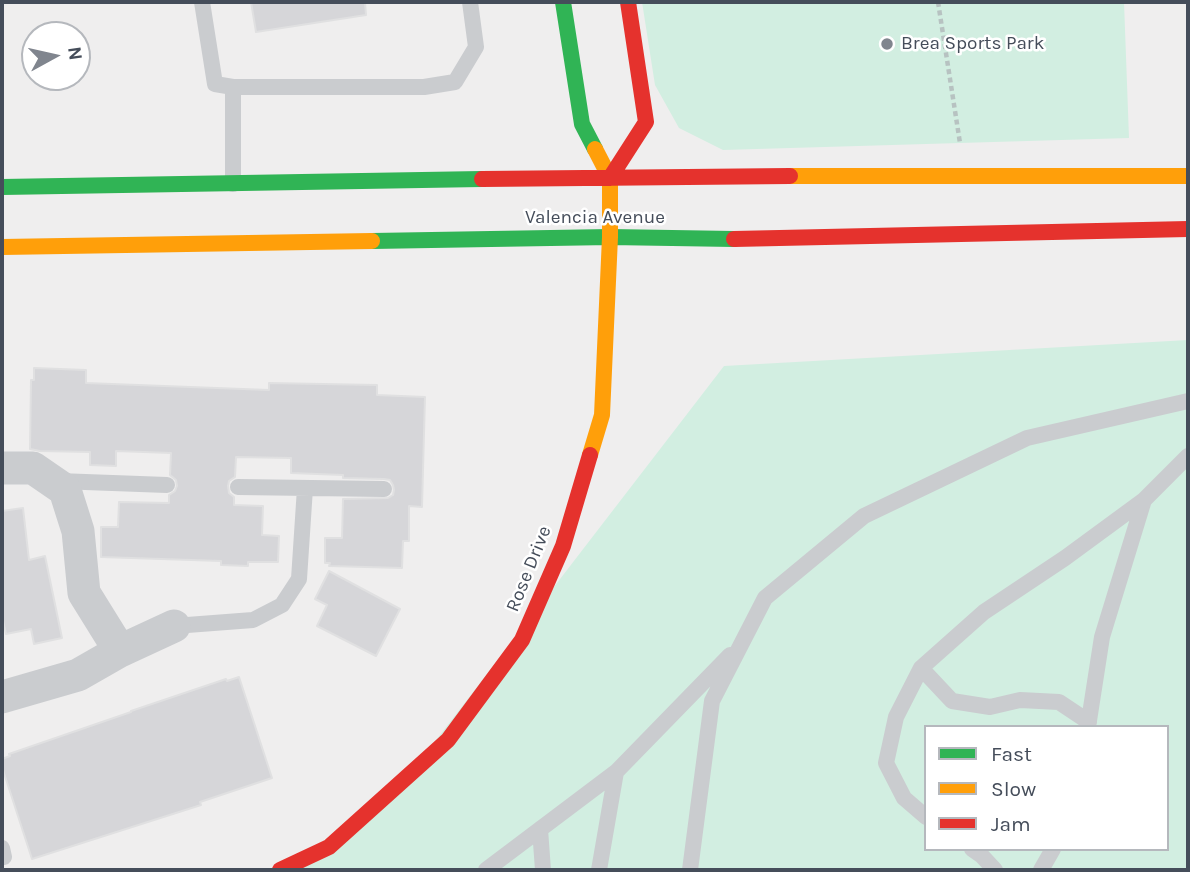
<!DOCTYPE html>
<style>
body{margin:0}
#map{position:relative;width:1190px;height:872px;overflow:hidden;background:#efeeee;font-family:Karla,sans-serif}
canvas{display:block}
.frame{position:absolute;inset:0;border:4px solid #454d5a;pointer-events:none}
.legend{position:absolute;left:924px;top:725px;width:245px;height:126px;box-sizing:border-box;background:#fff;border:2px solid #b5b8bd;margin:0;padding:9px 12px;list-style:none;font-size:21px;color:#454d5a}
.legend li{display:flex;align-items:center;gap:14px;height:35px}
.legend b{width:35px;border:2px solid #b5b8bd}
.north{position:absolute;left:21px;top:21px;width:70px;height:70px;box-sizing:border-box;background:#fff;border:2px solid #b5b8bd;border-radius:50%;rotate:82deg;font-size:19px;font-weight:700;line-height:28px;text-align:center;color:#454d5a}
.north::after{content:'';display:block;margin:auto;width:24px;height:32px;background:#80858e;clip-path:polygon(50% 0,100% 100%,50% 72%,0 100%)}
</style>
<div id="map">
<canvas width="1190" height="872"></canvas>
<div class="frame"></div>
<ul class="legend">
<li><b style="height:9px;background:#30b455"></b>Fast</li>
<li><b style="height:9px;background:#ff9f0a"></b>Slow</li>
<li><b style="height:9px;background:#e5322d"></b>Jam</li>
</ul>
<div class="north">N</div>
</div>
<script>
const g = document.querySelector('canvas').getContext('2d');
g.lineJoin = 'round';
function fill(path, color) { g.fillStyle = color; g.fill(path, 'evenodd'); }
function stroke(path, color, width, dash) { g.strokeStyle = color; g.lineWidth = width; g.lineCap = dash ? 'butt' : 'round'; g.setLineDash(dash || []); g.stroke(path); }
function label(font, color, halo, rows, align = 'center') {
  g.font = font + ' Karla,sans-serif'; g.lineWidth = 5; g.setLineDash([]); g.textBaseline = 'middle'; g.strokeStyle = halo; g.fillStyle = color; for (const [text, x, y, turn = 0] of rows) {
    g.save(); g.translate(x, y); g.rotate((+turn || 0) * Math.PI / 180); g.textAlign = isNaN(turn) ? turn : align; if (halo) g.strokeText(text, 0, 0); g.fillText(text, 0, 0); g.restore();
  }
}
fill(new Path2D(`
 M 642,2 L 1124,2 L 1129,138 L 723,150 L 679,128 L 655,85 Z
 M 1188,340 L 1188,870 L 286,870 L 410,774 L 724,366 ZM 926,727 L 1167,727 L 1167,849 L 926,849 Z`), '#d2eee1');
const building = new Path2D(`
 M 251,2 L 365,2 L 366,15 L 256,32 Z
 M 34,368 L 86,370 L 86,383 L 269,390 L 269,383 L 377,385 L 377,395 L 425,397 L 422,507 L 409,506 L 409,541 L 403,541 L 402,568 L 329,566 L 330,563 L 325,563 L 325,538 L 342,538 L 343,499 L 388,498 L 393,495 L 394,490 L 393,485 L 390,480 L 384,479 L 343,478 L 343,475 L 291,473 L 291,458 L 236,457 L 235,477 L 229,481 L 228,486 L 229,493 L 234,497 L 234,505 L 263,506 L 262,535 L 279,536 L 278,562 L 248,562 L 248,566 L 221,565 L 221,561 L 101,557 L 101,527 L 118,527 L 119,502 L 169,503 L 169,495 L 175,491 L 177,486 L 176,480 L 170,475 L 171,453 L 116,451 L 116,466 L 90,465 L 90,452 L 40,451 L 30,449 L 31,380 L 34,380 Z
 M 23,508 L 29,560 L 45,556 L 62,638 L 34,644 L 31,629 L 6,634 L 2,616 L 2,511 Z
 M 329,571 L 400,609 L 376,656 L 317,626 L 327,605 L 315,599 Z
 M 239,677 L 272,778 L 200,802 L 201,805 L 32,859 L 2,767 L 2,759 L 10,756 L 9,754 L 131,712 L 131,711 L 226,679 L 227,681 Z`);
fill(building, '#d6d6d9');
stroke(building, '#e0e0e1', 2);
stroke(new Path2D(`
 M 938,2 L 960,143`), '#b7c2c1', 4.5, [5, 3.5]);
stroke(new Path2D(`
 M 202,2 L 215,84 L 233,87 L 233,184
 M 233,87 L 424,87 L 455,82 L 476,47 L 470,2
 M 58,481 L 167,485
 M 238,487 L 384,489
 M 174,626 L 253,620 L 282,605 L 299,579 L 305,488
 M 921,668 L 952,701 L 990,707 L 1020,700 L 1059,702 L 1089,722
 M 1088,727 L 1102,637 L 1144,500 L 1188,456
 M 926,817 L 904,798 L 886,763 L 896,717 L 921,668 L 984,612 L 1065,558 L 1144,500
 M 540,829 L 543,870
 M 2,848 L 4,857
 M 972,849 L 982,856 L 995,870
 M 486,870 L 616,772 L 730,655
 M 599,870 L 616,772
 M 690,870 L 712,701 L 765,598 L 864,516 L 1027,438 L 1188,401
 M 1041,870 L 1053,849`), '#cacccf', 16);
stroke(new Path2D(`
 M 2,468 L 33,468 L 65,490 L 78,531 L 84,593 L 120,651
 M 2,697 L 78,675 L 120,651 L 174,626`), '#cacccf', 33);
stroke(new Path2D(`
 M 563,2 L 582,124 L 595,149
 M 2,187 L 482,179
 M 372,241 L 610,237 L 734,239`), '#30b455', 16);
stroke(new Path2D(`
 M 790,176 L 1188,176
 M 2,247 L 372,241
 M 590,455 L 602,415 L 610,237 L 610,178 L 595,149`), '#ff9f0a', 16);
stroke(new Path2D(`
 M 610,178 L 646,122 L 628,2
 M 482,179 L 790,176
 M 734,239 L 1188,229
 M 280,870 L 329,847 L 448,740 L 522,640 L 563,546 L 590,455`), '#e5322d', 16);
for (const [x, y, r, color] of [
 [887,44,7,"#80858e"]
]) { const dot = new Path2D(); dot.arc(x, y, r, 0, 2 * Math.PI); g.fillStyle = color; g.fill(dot); stroke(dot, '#fff', 2.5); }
label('19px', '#454d5a', '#fff', [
 ["Brea Sports Park",901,44]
], 'left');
label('19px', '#454d5a', '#fff', [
 ["Valencia Avenue",595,218],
 ["Rose Drive",529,569,-68]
]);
</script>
